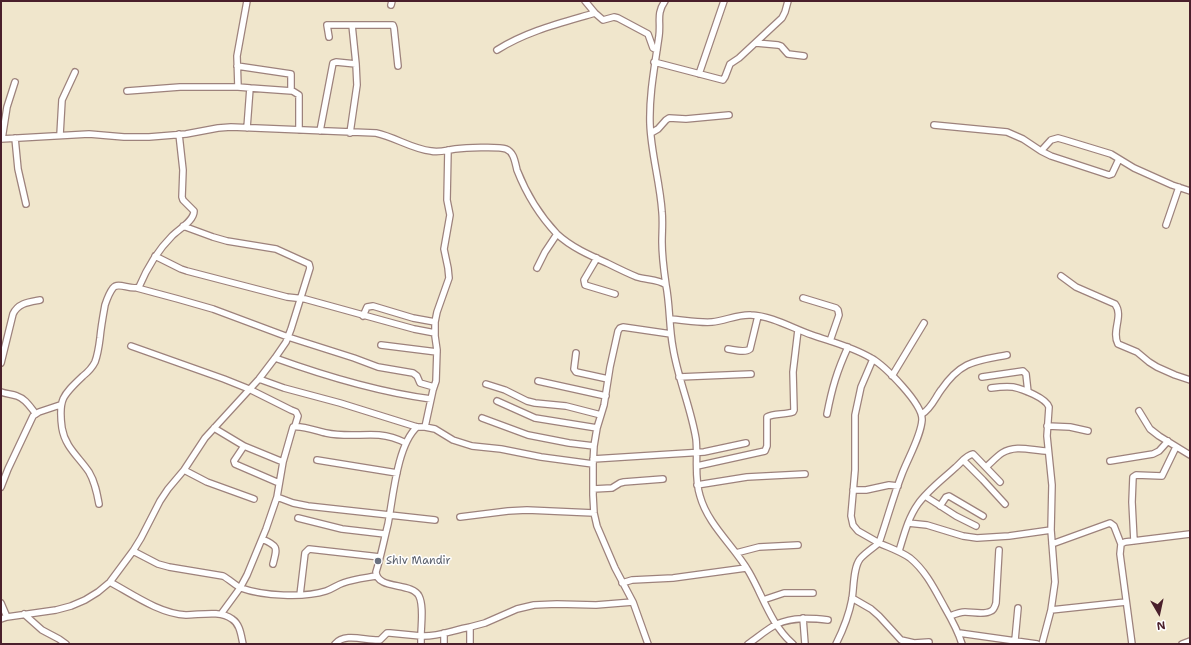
<!DOCTYPE html>
<style>
body{margin:0}
#map{position:relative;width:1191px;height:645px;overflow:hidden;background:#f0e6cc;font-family:"Shantell Sans",sans-serif}
canvas{display:block}
.frame{position:absolute;inset:0;border:2px solid #4a1f2b;pointer-events:none}
.north{position:absolute;left:1139px;top:593px;width:40px;height:40px;-webkit-text-stroke:3px #fff;paint-order:stroke;rotate:171deg;font-size:11px;font-weight:700;line-height:16px;text-align:center;color:#4a1f2b}
.north::after{content:'';display:block;margin:auto;width:14px;height:18px;background:#4a1f2b;clip-path:polygon(50% 0,100% 100%,50% 72%,0 100%)}
</style>
<div id="map">
<canvas width="1191" height="645"></canvas>
<div class="frame"></div>
<div class="north">N</div>
</div>
<script>
const g = document.querySelector('canvas').getContext('2d');
g.lineJoin = 'round';
function stroke(path, color, width, dash) { g.strokeStyle = color; g.lineWidth = width; g.lineCap = dash ? 'butt' : 'round'; g.setLineDash(dash || []); g.stroke(path); }
function label(font, color, halo, rows, align = 'center') {
  g.font = font + ' "Shantell Sans",sans-serif'; g.lineWidth = 3; g.setLineDash([]); g.textBaseline = 'middle'; g.strokeStyle = halo; g.fillStyle = color; for (const [text, x, y, turn = 0] of rows) {
    g.save(); g.translate(x, y); g.rotate((+turn || 0) * Math.PI / 180); g.textAlign = isNaN(turn) ? turn : align; if (halo) g.strokeText(text, 0, 0); g.fillText(text, 0, 0); g.restore();
  }
}
const street = new Path2D(`
 M 247,1 L 237,56 L 238,87 L 250,88 L 247,128
 M 585,1 L 595,13 L 603,20 L 614,17 L 618,18 L 648,34 L 653,48 L 657,50
 M 665,1 C 656,14 661,21 659,36 C 655,65 649,94 650,124 C 651,153 660,182 662,212 C 663,222 662,232 662,242 C 662,256 664,271 666,285
 M 391,5 L 392,1
 M 329,37 L 327,25 L 352,25
 M 756,43 L 778,45 L 781,46 L 788,54 L 804,56
 M 497,50 C 527,31 561,23 595,13
 M 654,62 L 723,80 L 725,77 L 730,64 L 739,58 L 782,18 L 785,12 L 788,1
 M 237,66 L 291,74 L 291,90 L 299,95 L 299,130
 M 699,74 L 724,1
 M 250,88 L 292,91
 M 127,91 L 180,87 L 238,87
 M 934,125 L 1007,132 L 1023,139 L 1041,151 L 1051,140 L 1058,138 L 1065,140 L 1111,154 L 1134,168 L 1172,185 L 1190,191
 M 320,131 L 333,63 L 336,62 L 356,64
 M 350,133 L 357,85 L 356,64 L 352,25 L 393,25 L 394,28 L 398,66
 M 651,133 L 658,129 L 666,120 L 669,118 L 686,119 L 729,115
 M 60,135 L 62,100 L 75,72
 M 15,138 L 18,169 L 26,204
 M 1,139 L 89,134 L 124,137 L 149,137 L 186,134 L 218,128 L 231,127 L 376,133 C 395,137 412,149 431,151 C 439,153 447,150 455,149 C 464,148 498,146 506,149 C 514,152 515,162 517,170 C 526,193 540,216 557,234 C 571,247 589,255 607,263 C 617,268 627,273 637,277 C 646,280 659,279 666,285 C 670,305 669,327 673,348 C 678,379 691,408 696,439 C 698,458 694,478 700,496 C 708,525 734,546 749,572 C 763,596 771,625 793,644
 M 2,139 L 7,107 L 15,82
 M 1041,151 L 1051,156 L 1109,175 L 1112,174 L 1119,159
 M 1166,225 L 1179,187
 M 155,256 L 181,269 L 187,271 L 287,297 L 305,299 L 414,329 L 435,333
 M 597,258 L 584,280 L 585,285 L 615,294
 M 537,268 L 545,252 L 557,234
 M 1061,276 L 1076,287 L 1115,304 C 1124,316 1111,331 1118,344 L 1137,352 L 1149,362 L 1157,367 L 1175,375 L 1190,380
 M 137,288 L 178,299 L 213,309 L 288,337 L 354,358 L 378,367 L 413,373 L 417,376 L 420,383 L 434,387
 M 803,298 L 836,308 L 838,310 L 839,315 L 830,341
 M 363,316 L 367,307 L 373,306 L 413,318 L 435,322
 M 670,319 C 684,320 699,323 712,322 C 725,321 738,314 751,315 C 772,316 792,328 812,335 C 832,342 853,347 871,358 C 885,366 923,404 922,420 C 921,436 908,458 902,474 C 893,497 887,520 879,543 C 890,548 900,551 910,558 C 926,571 935,590 945,608 C 952,620 958,631 962,644
 M 381,345 L 437,352
 M 131,346 L 224,379 L 249,389 L 291,410 L 296,412 L 298,416 L 295,426
 M 728,349 C 735,350 745,353 750,349 L 758,316
 M 576,353 L 574,369 L 576,372 L 608,379
 M 275,358 C 325,376 378,392 431,399
 M 1,363 L 13,314 C 18,303 29,302 40,300
 M 892,376 L 924,323
 M 679,377 L 751,374
 M 982,377 L 1023,371 L 1026,374 L 1028,392
 M 259,379 L 284,388 L 340,403 L 417,427 L 425,427 L 435,429 L 453,440 L 472,446 L 501,449 L 541,457 L 593,464 L 593,495 L 594,513 L 597,526 L 615,568 L 633,602 L 596,605 L 557,604 L 534,605 L 517,609 L 485,623 L 470,627 L 470,644
 M 538,381 L 606,396
 M 486,384 L 505,390 L 527,401 L 535,403 L 566,406 L 601,415
 M 991,388 C 998,387 1006,386 1013,387 C 1023,389 1046,398 1049,407 L 1047,436 L 1052,485 L 1051,530 L 1055,582 L 1051,610 L 1042,644
 M 1,392 C 6,394 12,394 17,396 C 26,399 30,407 36,414
 M 497,401 L 535,418 L 597,428
 M 1139,411 L 1150,429 L 1159,436 L 1190,455
 M 827,414 C 832,388 837,371 848,347
 M 922,414 C 931,409 935,398 941,390 C 961,361 975,361 1007,355
 M 482,418 L 528,435 L 569,443 L 594,446
 M 1047,426 L 1070,427 L 1088,431
 M 425,427 L 433,390 L 436,381 L 437,350 L 435,336 L 435,322 L 437,312 L 449,278 L 448,268 L 444,249 L 450,215 L 447,200 L 448,150
 M 214,428 L 244,446 L 283,462
 M 244,446 L 234,461 L 235,464 L 279,483
 M 593,459 L 704,452 L 746,443
 M 317,460 L 397,473
 M 963,460 L 983,480 L 1005,504
 M 1110,461 L 1153,454 L 1159,451 L 1168,441
 M 593,464 L 594,446 L 597,428 L 604,405 L 610,367 L 618,331 L 620,328 L 623,327 L 671,334
 M 697,466 L 765,451 L 767,446 L 767,417 C 774,413 784,415 793,412 L 794,410 L 793,372 L 798,330
 M 986,467 C 991,463 996,457 1002,453 C 1016,444 1033,451 1048,451
 M 184,470 L 207,482 L 254,499
 M 697,485 L 747,477 L 805,474
 M 1,487 L 8,469 L 33,416 L 39,412 L 60,405
 M 593,489 L 612,488 L 620,483 L 624,482 L 663,479
 M 853,490 L 866,490 L 889,485 L 898,486
 M 925,496 L 956,516 L 976,526
 M 277,497 L 293,503 L 308,506 L 435,520
 M 99,504 C 97,493 95,482 89,472 C 79,457 65,447 62,428 C 58,399 63,395 83,376 C 88,372 92,368 95,362 C 98,354 99,346 100,338 C 101,327 103,316 105,305 C 107,299 109,293 113,288 C 118,281 131,291 139,287 C 147,268 157,251 172,236 C 179,229 194,221 194,211 L 183,200 L 182,197 L 183,170 L 179,134
 M 940,506 L 946,497 L 949,496 L 983,516
 M 460,517 L 508,511 L 527,510 L 594,513
 M 298,518 L 342,529 L 385,534
 M 908,523 L 927,525 L 963,536 L 977,538 L 1009,536 L 1051,530
 M 262,539 C 279,546 277,548 273,564
 M 1134,541 L 1132,502 L 1133,477 L 1136,475 L 1162,476 L 1176,447
 M 1052,544 L 1110,523 L 1114,526 L 1121,544
 M 133,551 L 158,564 L 169,567 L 223,576 C 229,579 236,586 241,588 C 263,596 304,598 326,591 C 332,589 337,585 343,583 C 354,579 365,578 376,576
 M 899,551 C 904,535 908,518 918,504 C 928,490 943,479 956,467 C 961,463 966,455 973,454 L 975,456 L 1000,482
 M 736,553 L 759,547 L 798,545
 M 110,582 C 132,594 160,614 186,615 C 200,615 220,610 232,619 C 240,624 241,635 243,644
 M 622,583 L 632,580 L 673,578 L 746,568
 M 300,595 L 305,553 L 309,549 L 380,557
 M 852,598 L 871,609 L 879,616 L 901,640 L 914,643 L 929,642
 M 763,600 L 784,593 L 813,593
 M 633,602 L 648,644
 M 1,603 L 7,617
 M 1051,610 L 1126,602
 M 24,614 L 42,630 L 59,639 L 66,644
 M 221,614 L 240,588 L 247,575 L 266,529 L 277,497 L 283,462 L 293,427 C 301,425 317,431 326,433 C 344,437 361,434 379,435 C 389,436 398,439 406,443
 M 950,616 C 955,614 960,612 965,612 C 973,612 985,615 991,611 C 994,610 995,606 996,603 L 999,550
 M 803,618 L 805,644
 M 1,619 L 7,617 L 56,610 L 71,606 L 85,600 L 98,592 L 110,582 L 133,551 L 141,538 L 160,501 L 168,489 L 184,470 L 205,438 L 259,379 L 275,358 L 286,342 L 291,329 L 310,268 L 309,264 L 276,249 L 227,241 L 213,237 L 183,226
 M 959,633 L 1037,644
 M 1015,640 L 1018,608
 M 335,644 C 345,632 366,641 380,640 L 387,633 L 390,633 L 421,636 C 421,625 424,606 419,596 C 412,582 377,590 376,572 C 381,556 384,540 388,524 C 393,498 397,445 417,427
 M 421,644 L 421,636 C 438,637 453,630 470,627
 M 444,644 L 444,633
 M 748,644 C 757,638 767,629 777,624 C 793,617 811,618 828,620
 M 836,644 C 843,630 849,615 852,599 C 854,588 853,568 860,559 C 865,553 873,548 879,543 L 858,531 L 853,525 L 851,516 L 855,470 L 855,415 L 861,387 L 873,359
 M 1132,644 L 1120,554 L 1121,544 L 1125,542 L 1190,534
 M 1182,644 L 1190,641`);
stroke(street, '#9d827c', 8);
stroke(street, '#fff', 5.5);
for (const [x, y, r, color] of [
 [378,561,4,"#6b7280"]
]) { const dot = new Path2D(); dot.arc(x, y, r, 0, 2 * Math.PI); g.fillStyle = color; g.fill(dot); stroke(dot, '#fff', 1.5); }
label('11px', '#5b616d', '#fff', [
 ["Shiv Mandir",386,561]
], 'left');
</script>
